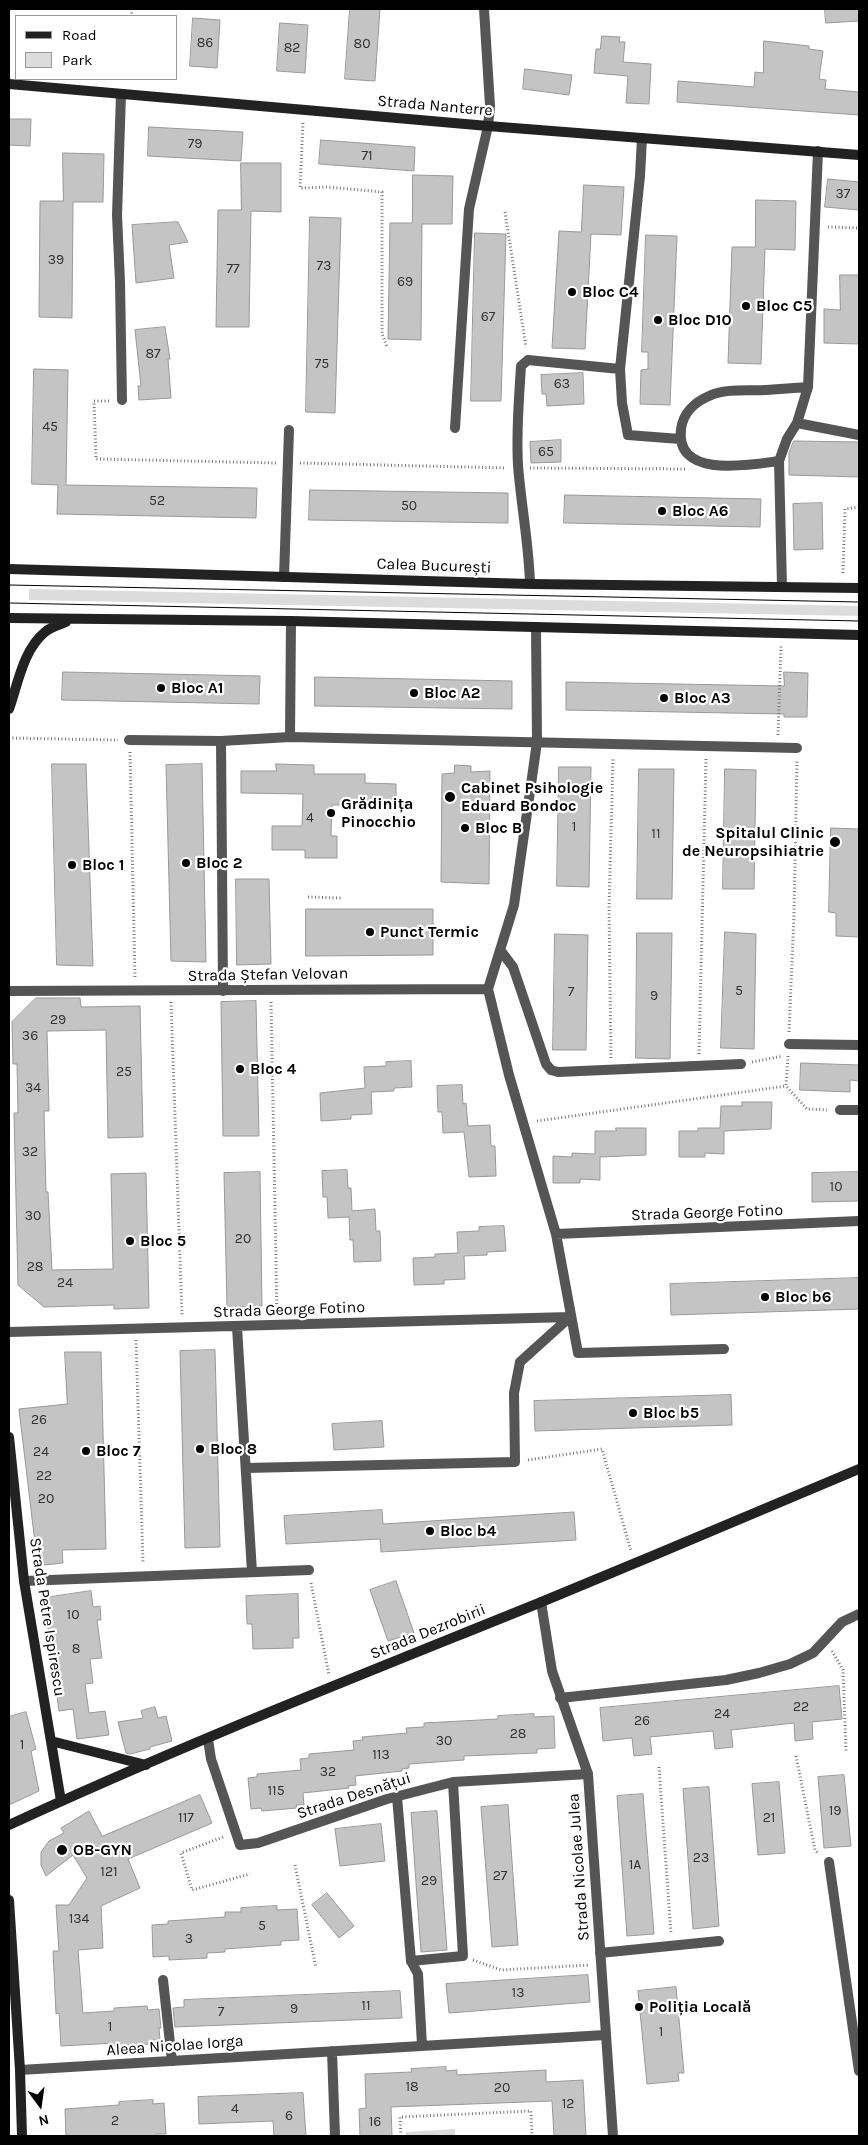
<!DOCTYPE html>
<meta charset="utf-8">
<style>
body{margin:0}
#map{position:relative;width:868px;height:2145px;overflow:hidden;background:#fff;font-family:Karla,sans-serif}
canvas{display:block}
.frame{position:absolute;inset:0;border:10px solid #000;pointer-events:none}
.legend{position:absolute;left:15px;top:15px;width:162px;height:65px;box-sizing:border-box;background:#fff;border:1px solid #999;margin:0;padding:6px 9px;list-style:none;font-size:15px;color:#000}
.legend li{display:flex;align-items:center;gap:10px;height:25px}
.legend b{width:25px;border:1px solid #999}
.north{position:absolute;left:15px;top:2080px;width:50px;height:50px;-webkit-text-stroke:4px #fff;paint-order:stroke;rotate:166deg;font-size:14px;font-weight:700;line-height:20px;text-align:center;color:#000}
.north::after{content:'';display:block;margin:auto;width:18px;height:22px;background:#000;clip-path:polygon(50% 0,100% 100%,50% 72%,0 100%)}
</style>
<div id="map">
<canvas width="868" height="2145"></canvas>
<div class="frame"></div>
<ul class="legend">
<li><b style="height:6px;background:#222"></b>Road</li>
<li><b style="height:14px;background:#dcdcdc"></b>Park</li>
</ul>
<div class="north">N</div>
</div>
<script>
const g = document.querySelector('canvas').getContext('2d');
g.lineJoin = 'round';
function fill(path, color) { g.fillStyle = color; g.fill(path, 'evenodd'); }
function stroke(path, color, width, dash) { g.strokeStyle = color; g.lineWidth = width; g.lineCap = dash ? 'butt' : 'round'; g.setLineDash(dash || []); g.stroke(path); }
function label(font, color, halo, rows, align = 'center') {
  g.font = font + ' Karla,sans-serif'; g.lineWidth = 4.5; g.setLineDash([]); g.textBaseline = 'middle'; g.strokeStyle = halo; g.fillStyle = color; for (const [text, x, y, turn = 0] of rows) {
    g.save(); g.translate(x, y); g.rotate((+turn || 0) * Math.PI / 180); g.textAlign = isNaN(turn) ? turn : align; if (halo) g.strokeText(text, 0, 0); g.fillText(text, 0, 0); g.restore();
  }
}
fill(new Path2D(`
 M 29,589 L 859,606 L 859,616 L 29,600 Z
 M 455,2129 L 455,2136 L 406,2136 L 406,2132 Z`), '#dcdcdc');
const building = new Path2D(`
 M 350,9 L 380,9 L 375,81 L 345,79 Z
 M 825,9 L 859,9 L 859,21 L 826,23 Z
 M 193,18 L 220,20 L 217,68 L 190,66 Z
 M 280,23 L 308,25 L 305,73 L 277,71 Z
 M 602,36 L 620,37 L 619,42 L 625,42 L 623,62 L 651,64 L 649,104 L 626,103 L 628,76 L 594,73 L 596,49 L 600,49 Z
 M 764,41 L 809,46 L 809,49 L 823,51 L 819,79 L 826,80 L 825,89 L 859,92 L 859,115 L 677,102 L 678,81 L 754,87 L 755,72 L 763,73 Z
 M 525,69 L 572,75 L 569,95 L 523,89 Z
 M 9,119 L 31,119 L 30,146 L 9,145 Z
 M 149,127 L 243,132 L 241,161 L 148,156 Z
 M 321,140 L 415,147 L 414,171 L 319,164 Z
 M 63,153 L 104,154 L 103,202 L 73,202 L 72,318 L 39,317 L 40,201 L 63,201 Z
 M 241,163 L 281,163 L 281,212 L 251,211 L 249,327 L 216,327 L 218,210 L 241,210 Z
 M 413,175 L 453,176 L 452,224 L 422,224 L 421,340 L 388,339 L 390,223 L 412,223 Z
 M 828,179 L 859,182 L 859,210 L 825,207 Z
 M 584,185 L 624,187 L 621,235 L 591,234 L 585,349 L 552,348 L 559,231 L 581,232 Z
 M 756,200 L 796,201 L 795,250 L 765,249 L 761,364 L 728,363 L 732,247 L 755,247 Z
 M 310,217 L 341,218 L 335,413 L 306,412 Z
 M 178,222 L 188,242 L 169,245 L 174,278 L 136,283 L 132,225 Z
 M 475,233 L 506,234 L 501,401 L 471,401 Z
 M 646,235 L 677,236 L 670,405 L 640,404 L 641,370 L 648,369 L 648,352 L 642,352 Z
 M 840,275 L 859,275 L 859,344 L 824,343 L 824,309 L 840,310 Z
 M 165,327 L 170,359 L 168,359 L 171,398 L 139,400 L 138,386 L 141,386 L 135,330 Z
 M 34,369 L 68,370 L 66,485 L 257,488 L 256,518 L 57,514 L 58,485 L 32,484 Z
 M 583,373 L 584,404 L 547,406 L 546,394 L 542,394 L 541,375 Z
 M 561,440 L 561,462 L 531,463 L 530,442 Z
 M 794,441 L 859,442 L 859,477 L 789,475 L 789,453 Z
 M 310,490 L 508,493 L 508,523 L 309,520 Z
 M 565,495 L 761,499 L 760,527 L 564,523 Z
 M 822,503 L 823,549 L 794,550 L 793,504 Z
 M 63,672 L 260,676 L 259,704 L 62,700 Z
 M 784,672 L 808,673 L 807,717 L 784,717 L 784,714 L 566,710 L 566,682 L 784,686 Z
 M 315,677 L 512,681 L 512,709 L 315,706 Z
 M 52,764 L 86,764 L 93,966 L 57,965 Z
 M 202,764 L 206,962 L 171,961 L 166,765 Z
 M 276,764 L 314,765 L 314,774 L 365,774 L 365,783 L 396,784 L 396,805 L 332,805 L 331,836 L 337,836 L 337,858 L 305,858 L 305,850 L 272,850 L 272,826 L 302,826 L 303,794 L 241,793 L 241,771 L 276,771 Z
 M 455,765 L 471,766 L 471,772 L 490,771 L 489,884 L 441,882 L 442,774 L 454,773 Z
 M 559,767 L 591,767 L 589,887 L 557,886 Z
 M 639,769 L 674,769 L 672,899 L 637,899 Z
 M 725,769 L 756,770 L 754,889 L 723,889 Z
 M 831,828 L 859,829 L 859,937 L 836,936 L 836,913 L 829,912 Z
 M 236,879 L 269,879 L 271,964 L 237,965 Z
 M 306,909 L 433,909 L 433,955 L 306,956 Z
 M 725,932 L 756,934 L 754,1049 L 721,1048 Z
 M 637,933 L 672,933 L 670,1059 L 636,1058 Z
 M 555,934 L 588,935 L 586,1050 L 553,1050 Z
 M 36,998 L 80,998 L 81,1007 L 140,1006 L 143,1137 L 108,1138 L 106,1030 L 47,1031 L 49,1111 L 44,1111 L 46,1192 L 48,1192 L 52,1270 L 113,1269 L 111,1174 L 146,1173 L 149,1308 L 114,1309 L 114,1305 L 44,1307 L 18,1285 L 14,1113 L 18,1113 L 17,1064 L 13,1064 L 12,1022 Z
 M 256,1001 L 259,1136 L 223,1136 L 221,1002 Z
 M 411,1061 L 412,1087 L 394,1088 L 394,1091 L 371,1092 L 372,1114 L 351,1115 L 351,1119 L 321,1121 L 320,1093 L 365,1088 L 364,1067 L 386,1066 L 386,1062 Z
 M 801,1063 L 859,1065 L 859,1081 L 850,1080 L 850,1092 L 800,1090 Z
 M 462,1085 L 463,1104 L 466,1103 L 468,1126 L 490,1125 L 491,1146 L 495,1146 L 496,1176 L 469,1177 L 464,1132 L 443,1133 L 442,1112 L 438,1112 L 437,1086 Z
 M 742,1102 L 772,1102 L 771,1129 L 724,1131 L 724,1154 L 705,1153 L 705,1157 L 679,1157 L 679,1131 L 698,1131 L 698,1128 L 720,1128 L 721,1106 L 742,1106 Z
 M 616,1128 L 646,1128 L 646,1155 L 600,1157 L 600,1180 L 580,1179 L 580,1183 L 553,1183 L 553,1156 L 572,1157 L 572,1153 L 595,1154 L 595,1131 L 616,1131 Z
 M 347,1170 L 348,1188 L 351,1188 L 352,1211 L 375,1209 L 376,1231 L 380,1231 L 381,1261 L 354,1262 L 353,1240 L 350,1240 L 349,1217 L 328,1218 L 327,1197 L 323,1197 L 322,1171 Z
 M 260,1172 L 262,1306 L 227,1307 L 224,1173 Z
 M 859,1172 L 859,1201 L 812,1202 L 812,1173 Z
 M 504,1226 L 506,1251 L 487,1252 L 487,1255 L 464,1256 L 465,1279 L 444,1280 L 444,1284 L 414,1285 L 413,1258 L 435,1257 L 435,1254 L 458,1253 L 457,1232 L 479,1231 L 479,1227 Z
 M 859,1278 L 859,1309 L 671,1315 L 670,1284 Z
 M 215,1350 L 220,1547 L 185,1548 L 180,1351 Z
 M 65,1352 L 101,1352 L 106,1549 L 62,1550 L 63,1563 L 44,1565 L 43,1560 L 37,1560 L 19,1409 L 67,1404 Z
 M 731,1395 L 732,1425 L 535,1431 L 534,1401 Z
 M 382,1421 L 384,1447 L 334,1450 L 332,1424 Z
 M 382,1510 L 383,1524 L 574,1512 L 576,1540 L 381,1552 L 380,1539 L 286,1544 L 284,1516 Z
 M 396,1581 L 414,1633 L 388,1641 L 370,1590 Z
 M 91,1591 L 93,1607 L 100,1606 L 101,1620 L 97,1620 L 102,1658 L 90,1659 L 93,1683 L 85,1684 L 89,1713 L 105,1711 L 109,1735 L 77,1739 L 73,1709 L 59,1711 L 44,1598 Z
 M 298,1594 L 299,1638 L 293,1638 L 293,1648 L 253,1649 L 252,1624 L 247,1624 L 246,1596 Z
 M 839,1686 L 842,1719 L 812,1722 L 813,1739 L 795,1741 L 794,1723 L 731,1730 L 733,1747 L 715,1749 L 713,1731 L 650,1737 L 652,1754 L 634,1756 L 632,1738 L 603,1741 L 600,1708 Z
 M 155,1707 L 158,1718 L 166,1716 L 172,1741 L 150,1747 L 150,1749 L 130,1754 L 126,1753 L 118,1722 L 143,1718 L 141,1711 Z
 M 26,1712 L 36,1749 L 31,1751 L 39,1791 L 9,1805 L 9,1717 Z
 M 534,1714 L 534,1717 L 554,1716 L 555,1748 L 537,1749 L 537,1753 L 464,1756 L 464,1760 L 409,1764 L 409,1768 L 402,1769 L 402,1771 L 355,1776 L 356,1785 L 348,1786 L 349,1788 L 303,1793 L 304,1805 L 296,1805 L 297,1808 L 262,1811 L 261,1808 L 251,1809 L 248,1778 L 257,1777 L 257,1774 L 301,1770 L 300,1759 L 309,1758 L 309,1754 L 354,1750 L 353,1741 L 363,1740 L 362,1737 L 407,1733 L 406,1728 L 424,1727 L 424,1723 L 498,1719 L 498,1716 Z
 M 844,1775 L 851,1846 L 824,1848 L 818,1777 Z
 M 779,1782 L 785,1853 L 758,1855 L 752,1784 Z
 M 709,1787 L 719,1926 L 693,1929 L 683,1789 Z
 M 643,1794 L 654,1934 L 627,1936 L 617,1796 Z
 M 200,1795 L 212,1823 L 128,1859 L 140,1888 L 101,1906 L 103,1948 L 78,1950 L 83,2013 L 114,2011 L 114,2008 L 147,2006 L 148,2010 L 159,2009 L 161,2028 L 159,2028 L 160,2040 L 151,2040 L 151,2044 L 115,2046 L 115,2043 L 61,2046 L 59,2013 L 56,2014 L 53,1951 L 59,1951 L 56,1905 L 69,1905 L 87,1878 L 73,1855 L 46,1876 L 41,1865 L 41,1852 L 49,1841 L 64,1833 L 61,1828 L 89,1811 L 102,1836 Z
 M 508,1805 L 518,1945 L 492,1947 L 481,1807 Z
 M 437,1811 L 447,1950 L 421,1952 L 411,1813 Z
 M 381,1824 L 385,1861 L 340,1866 L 335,1829 Z
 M 327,1893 L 354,1926 L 339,1938 L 312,1905 Z
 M 277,1906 L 277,1910 L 297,1909 L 299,1940 L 281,1941 L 281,1945 L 225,1949 L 225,1952 L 207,1953 L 207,1958 L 169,1960 L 169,1956 L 153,1957 L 152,1925 L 168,1924 L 168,1921 L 225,1917 L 225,1912 L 241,1912 L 241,1908 Z
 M 588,1975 L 590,2002 L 449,2013 L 446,1984 Z
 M 676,1987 L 684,2073 L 678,2073 L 679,2081 L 647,2084 L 638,1991 Z
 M 400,1991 L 402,2018 L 175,2027 L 173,2008 L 184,2007 L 184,2000 Z
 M 446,2067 L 446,2071 L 457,2070 L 457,2075 L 546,2070 L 546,2082 L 583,2080 L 586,2136 L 554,2136 L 552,2101 L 391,2107 L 392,2136 L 360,2136 L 359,2109 L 366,2108 L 365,2074 L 412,2072 L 411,2069 Z
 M 303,2093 L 306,2136 L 274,2136 L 273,2121 L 199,2124 L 198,2097 Z
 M 153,2100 L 153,2104 L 164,2103 L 166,2134 L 156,2134 L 156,2136 L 66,2136 L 65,2109 L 119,2105 L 119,2102 Z`);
fill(building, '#c4c4c4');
stroke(building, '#999', 1);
stroke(new Path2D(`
 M 131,9 L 132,16
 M 303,123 L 300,188 L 327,187 L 382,192 L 382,334 L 387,347
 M 505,212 L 526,347
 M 828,227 L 859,228
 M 109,401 L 94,401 L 96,459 L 276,463
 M 300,463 L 506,468
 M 530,468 L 686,469
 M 843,573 L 845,509 L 859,507
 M 778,735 L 781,646
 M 9,738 L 118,740
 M 130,752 L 135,978
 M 308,897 L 341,898
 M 171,1002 L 182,1315
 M 271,1002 L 277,1313
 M 789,1032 L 794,915 L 797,761
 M 699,1054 L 706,758
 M 788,1056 L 786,1086 L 807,1109 L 827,1110
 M 611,1058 L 609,908 L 613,757
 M 752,1062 L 783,1056
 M 537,1121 L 786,1086
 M 136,1340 L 143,1563
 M 528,1460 L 602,1449 L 631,1551
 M 311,1583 L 329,1675
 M 832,1651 L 843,1670 L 846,1751
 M 796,1756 L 815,1850 L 819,1854
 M 659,1767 L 671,1934
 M 223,1837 L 181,1853 L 192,1890 L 250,1874
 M 295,1865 L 316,1968
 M 473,1960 L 501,1970 L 590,1965
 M 401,2136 L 400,2117 L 531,2111 L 532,2136`), '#777', 3, [1, 2.5]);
stroke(new Path2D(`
 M 121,94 L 117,215 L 120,282 L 122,400
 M 642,138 L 640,176 L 620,369 L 622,403 L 628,435 L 680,439
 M 797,423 L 859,435
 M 455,428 L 469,209 L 488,126
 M 779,461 C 749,465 675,479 681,429 C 683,413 695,402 709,396 C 726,388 748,391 766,390 C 780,389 794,388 808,387
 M 284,577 L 289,430
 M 530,584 C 529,544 521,505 518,465 C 516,432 519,399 521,366 L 528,360 L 620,369
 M 782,587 L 779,461 L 787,439 L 797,423 L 808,387 L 818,151
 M 129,740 L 221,741 L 290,737 L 797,748
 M 221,741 L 223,991
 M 208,1739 L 211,1759 L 240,1845 L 258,1843 L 387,1799 L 453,1782 L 588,1774
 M 600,1953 L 719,1941
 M 411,1961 L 463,1956 L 453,1782
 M 163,1980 L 172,2061`), '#555', 10);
stroke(new Path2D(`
 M 484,9 L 490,106 L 488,126
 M 290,737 L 291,621
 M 501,951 L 513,967 L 546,1064 L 551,1070 L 558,1072 L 741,1064
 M 488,989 L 509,1075 L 556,1234 L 578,1353 L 724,1349
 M 488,989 L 514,905 L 537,742 L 536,627
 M 9,991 L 488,989
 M 789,1044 L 859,1045
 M 840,1110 L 859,1110
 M 556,1234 L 859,1221
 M 237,1327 L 252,1572
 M 9,1332 L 570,1317
 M 246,1468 L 515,1462 L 514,1393 L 520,1362 L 570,1317
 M 24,1581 L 309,1570
 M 541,1602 L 552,1671 L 588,1774 L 613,2136
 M 560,1698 L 726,1680 L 759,1673 L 790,1664 L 813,1653 L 842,1622 L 859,1614
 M 397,1797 L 411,1961 L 418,1974 L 422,2045
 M 829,1862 L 859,2071
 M 332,2051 L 335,2136
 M 20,2070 L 605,2035`), '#555', 10);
stroke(new Path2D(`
 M 9,84 L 488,126 L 859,155
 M 9,569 L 530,584 L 859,588
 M 9,618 L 291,621 L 859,635
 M 9,709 C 18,684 23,650 45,632 C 51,627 59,625 66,622
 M 9,1437 L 24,1581 L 61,1801
 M 51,1741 L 146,1765
 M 9,1825 C 182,1745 361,1675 539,1603 C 646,1559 752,1514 859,1469
 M 9,1900 L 20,2070 L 22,2136`), '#222', 10);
stroke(new Path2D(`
 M 9,585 L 859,602
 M 9,603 L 859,621`), '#000', 1);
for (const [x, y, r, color] of [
 [572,292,5,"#000"],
 [746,306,5,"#000"],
 [658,320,5,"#000"],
 [662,511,5,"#000"],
 [161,688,5,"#000"],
 [414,693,5,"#000"],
 [664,698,5,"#000"],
 [450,797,6,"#000"],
 [331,813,5,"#000"],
 [465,828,5,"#000"],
 [835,842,6,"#000"],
 [186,863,5,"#000"],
 [72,865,5,"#000"],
 [370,932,5,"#000"],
 [240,1069,5,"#000"],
 [130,1241,5,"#000"],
 [765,1297,5,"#000"],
 [633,1413,5,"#000"],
 [200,1449,5,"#000"],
 [86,1451,5,"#000"],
 [430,1531,5,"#000"],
 [62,1850,6,"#000"],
 [639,2007,5,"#000"]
]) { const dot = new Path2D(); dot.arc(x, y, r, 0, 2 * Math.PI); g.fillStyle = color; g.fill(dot); stroke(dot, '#fff', 2); }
label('14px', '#313131', null, [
 ["86",205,43],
 ["80",362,44],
 ["82",292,48],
 ["79",195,144],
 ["71",367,156],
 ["37",843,194],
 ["39",56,260],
 ["73",324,266],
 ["77",233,269],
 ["69",405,282],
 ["67",488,317],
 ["87",153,354],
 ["75",322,364],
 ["63",562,384],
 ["45",50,427],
 ["65",546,452],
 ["52",157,501],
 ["50",409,506],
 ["4",310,818],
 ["1",574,827],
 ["11",656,834],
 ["5",739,991],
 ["7",571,992],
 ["9",654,996],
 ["29",58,1020],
 ["36",30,1036],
 ["25",124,1072],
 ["34",33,1088],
 ["32",30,1152],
 ["10",836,1187],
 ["30",33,1216],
 ["20",243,1239],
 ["28",35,1267],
 ["24",65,1283],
 ["26",39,1420],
 ["24",41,1452],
 ["22",44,1476],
 ["20",46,1499],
 ["10",73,1615],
 ["8",76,1649],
 ["22",801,1707],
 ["24",722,1714],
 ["26",642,1721],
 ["28",518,1734],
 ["30",444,1741],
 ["1",22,1745],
 ["113",381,1755],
 ["32",328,1772],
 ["115",276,1791],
 ["19",835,1811],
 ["117",186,1818],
 ["21",769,1818],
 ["23",701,1858],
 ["1A",635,1865],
 ["121",109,1872],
 ["27",500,1876],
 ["29",429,1881],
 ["134",79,1919],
 ["5",262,1926],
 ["3",189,1939],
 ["13",518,1993],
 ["11",366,2006],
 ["9",294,2009],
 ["7",221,2012],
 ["1",110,2027],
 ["1",661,2032],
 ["18",412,2087],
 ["20",502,2088],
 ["12",568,2104],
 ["4",235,2109],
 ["6",289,2116],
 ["2",115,2121],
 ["16",375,2122]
]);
label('16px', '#000', '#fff', [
 ["Strada Nanterre",435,106,5],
 ["Calea București",434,566,2],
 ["Strada Ștefan Velovan",268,975,-1],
 ["Strada George Fotino",707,1213,-2],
 ["Strada George Fotino",289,1310,-2],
 ["Strada Petre Ispirescu",47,1617,81],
 ["Strada Dezrobirii",428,1632,-22],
 ["Strada Desnățui",354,1796,-18],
 ["Strada Nicolae Julea",579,1867,-94],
 ["Aleea Nicolae Iorga",175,2046,-4]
]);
label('bold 16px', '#000', '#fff', [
 ["Bloc C4",582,292],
 ["Bloc C5",756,306],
 ["Bloc D10",668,320],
 ["Bloc A6",672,511],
 ["Bloc A1",171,688],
 ["Bloc A2",424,693],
 ["Bloc A3",674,698],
 ["Cabinet Psihologie",461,788],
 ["Eduard Bondoc",461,806],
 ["Grădinița",341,804],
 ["Pinocchio",341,822],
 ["Bloc B",475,828],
 ["Spitalul Clinic",824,833,"right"],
 ["de Neuropsihiatrie",824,851,"right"],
 ["Bloc 2",196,863],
 ["Bloc 1",82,865],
 ["Punct Termic",380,932],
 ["Bloc 4",250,1069],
 ["Bloc 5",140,1241],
 ["Bloc b6",775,1297],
 ["Bloc b5",643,1413],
 ["Bloc 8",210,1449],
 ["Bloc 7",96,1451],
 ["Bloc b4",440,1531],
 ["OB-GYN",73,1850],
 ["Poliția Locală",649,2007]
], 'left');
</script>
